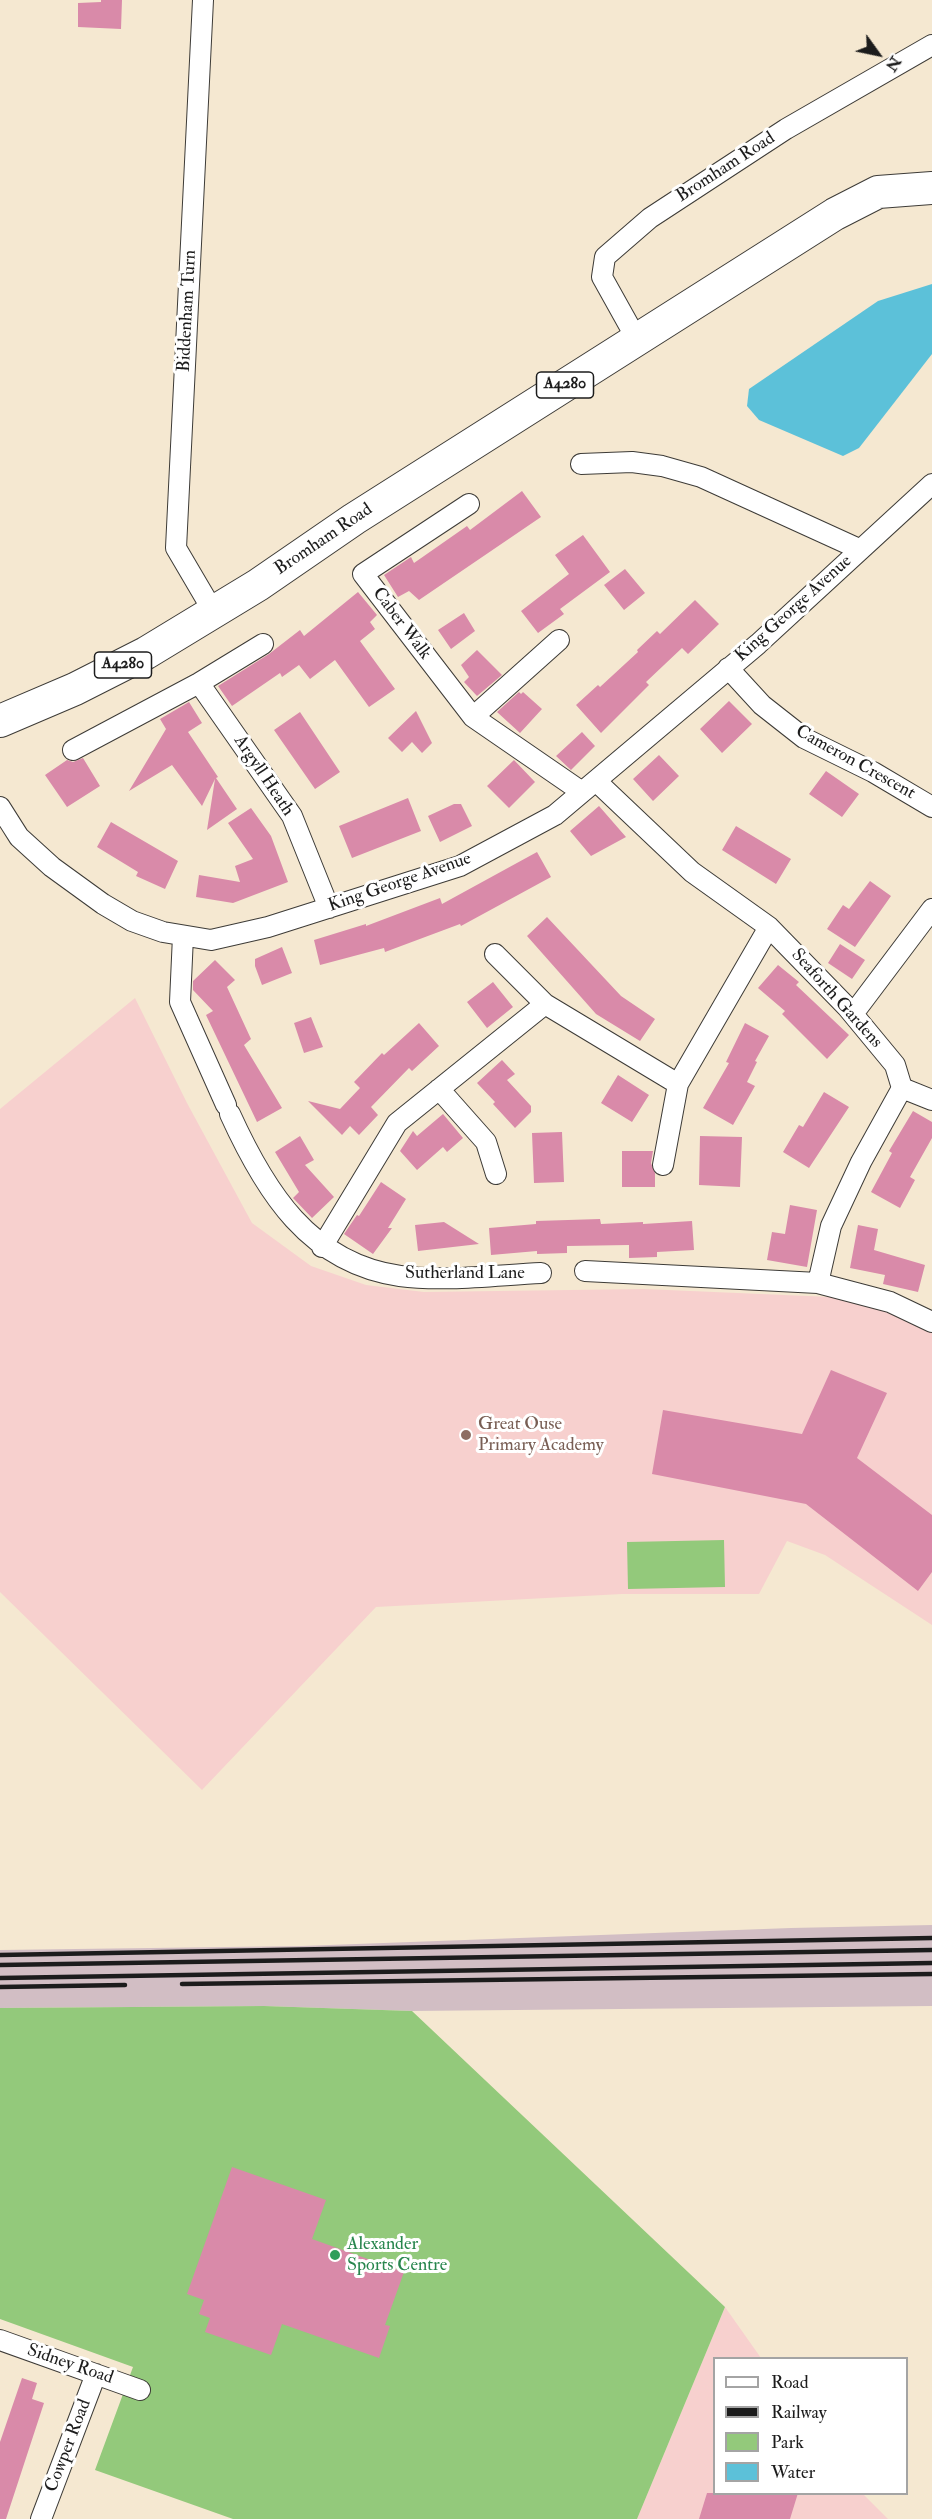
<!DOCTYPE html>
<style>
body{margin:0}
#map{position:relative;width:932px;height:2519px;overflow:hidden;background:#f5e8d1;font-family:"IM FELL Double Pica",serif}
canvas{display:block}
.legend{position:absolute;left:713px;top:2357px;width:195px;height:138px;box-sizing:border-box;background:#fff;border:2px solid #a4a4a4;margin:0;padding:8px 10px;list-style:none;font-size:18px;color:#1c1c1c}
.legend li{display:flex;align-items:center;gap:12px;height:30px}
.legend b{width:30px;border:2px solid #a4a4a4}
.north{position:absolute;left:848px;top:24px;width:60px;height:60px;-webkit-text-stroke:4px #fff;paint-order:stroke;rotate:123deg;font-size:16px;font-weight:700;line-height:24px;text-align:center;color:#1c1c1c}
.north::after{content:'';display:block;margin:auto;width:21px;height:27px;background:#1c1c1c;clip-path:polygon(50% 0,100% 100%,50% 72%,0 100%)}
</style>
<div id="map">
<canvas width="932" height="2519"></canvas>
<ul class="legend">
<li><b style="height:8px;background:#fff"></b>Road</li>
<li><b style="height:8px;background:#1c1c1c"></b>Railway</li>
<li><b style="height:16px;background:#93c97b"></b>Park</li>
<li><b style="height:16px;background:#5cc1d9"></b>Water</li>
</ul>
<div class="north">N</div>
</div>
<script>
const g = document.querySelector('canvas').getContext('2d');
g.lineJoin = 'round';
function fill(path, color) { g.fillStyle = color; g.fill(path, 'evenodd'); }
function stroke(path, color, width, dash) { g.strokeStyle = color; g.lineWidth = width; g.lineCap = dash ? 'butt' : 'round'; g.setLineDash(dash || []); g.stroke(path); }
function label(font, color, halo, rows, align = 'center') {
  g.font = font + ' "IM FELL Double Pica",serif'; g.lineWidth = 6; g.setLineDash([]); g.textBaseline = 'middle'; g.strokeStyle = halo; g.fillStyle = color; for (const [text, x, y, turn = 0] of rows) {
    g.save(); g.translate(x, y); g.rotate((+turn || 0) * Math.PI / 180); g.textAlign = isNaN(turn) ? turn : align; if (halo) g.strokeText(text, 0, 0); g.fillText(text, 0, 0); g.restore();
  }
}
fill(new Path2D(`
 M 135,998 L 187,1103 L 252,1223 L 311,1266 L 366,1285 L 424,1292 L 644,1289 L 854,1298 L 918,1321 L 932,1330 L 932,1625 L 825,1555 L 787,1541 L 759,1594 L 622,1594 L 376,1607 L 202,1790 L 0,1592 L 0,1109 Z
 M 725,2307 L 761,2358 L 714,2358 L 714,2494 L 863,2494 L 888,2519 L 637,2519 Z`), '#f7d0ce');
fill(new Path2D(`
 M 932,1925 L 932,2006 L 412,2011 L 264,2006 L 0,2008 L 0,1950 L 302,1946 L 791,1928 Z`), '#d2bec4');
fill(new Path2D(`
 M 724,1540 L 725,1587 L 628,1589 L 627,1542 Z
 M 264,2006 L 412,2011 L 725,2307 L 637,2519 L 233,2519 L 95,2470 L 133,2367 L 0,2319 L 0,2008 Z`), '#93c97b');
fill(new Path2D(`
 M 932,284 L 932,354 L 859,448 L 843,456 L 759,420 L 747,406 L 749,389 L 878,301 Z`), '#5cc1d9');
fill(new Path2D(`
 M 101,0 L 122,0 L 121,29 L 78,27 L 78,3 L 101,2 Z
 M 522,491 L 541,517 L 419,600 L 409,591 L 398,597 L 384,575 L 411,557 L 414,563 L 467,526 L 470,530 Z
 M 583,535 L 610,572 L 560,609 L 564,614 L 538,633 L 521,611 L 569,574 L 555,555 Z
 M 625,569 L 645,593 L 624,610 L 604,585 Z
 M 358,592 L 377,615 L 370,622 L 375,629 L 360,641 L 395,689 L 369,707 L 335,660 L 310,679 L 299,665 L 282,677 L 280,673 L 232,706 L 218,686 L 269,654 L 300,630 L 304,636 Z
 M 695,600 L 719,624 L 688,654 L 682,648 L 646,682 L 649,685 L 601,733 L 576,705 L 598,685 L 600,687 L 638,652 L 637,650 L 657,631 L 660,634 Z
 M 464,613 L 475,631 L 451,649 L 438,630 Z
 M 477,650 L 502,675 L 477,696 L 464,682 L 469,677 L 461,665 Z
 M 519,692 L 521,694 L 523,692 L 542,709 L 520,733 L 497,712 Z
 M 729,701 L 752,724 L 722,753 L 700,729 Z
 M 189,702 L 202,723 L 188,732 L 218,777 L 216,778 L 237,809 L 207,830 L 215,779 L 202,806 L 172,765 L 129,791 L 166,729 L 160,719 Z
 M 416,711 L 432,743 L 422,753 L 412,742 L 402,752 L 388,738 Z
 M 300,712 L 340,772 L 315,789 L 274,730 Z
 M 582,732 L 595,746 L 571,770 L 556,756 Z
 M 659,755 L 679,776 L 653,801 L 633,779 Z
 M 83,758 L 100,786 L 67,807 L 45,775 L 67,760 L 73,762 Z
 M 514,760 L 535,782 L 509,808 L 487,786 Z
 M 826,771 L 859,794 L 842,817 L 809,794 Z
 M 408,798 L 421,831 L 352,858 L 339,826 Z
 M 454,804 L 461,804 L 472,826 L 440,842 L 428,816 Z
 M 599,806 L 626,837 L 591,856 L 570,831 Z
 M 251,808 L 271,836 L 288,882 L 233,903 L 196,897 L 199,875 L 240,882 L 235,866 L 253,859 L 228,823 Z
 M 111,822 L 178,861 L 165,889 L 136,876 L 138,872 L 97,847 Z
 M 736,826 L 791,859 L 776,884 L 722,850 Z
 M 537,852 L 551,877 L 461,926 L 460,924 L 385,952 L 384,948 L 320,965 L 314,940 L 366,924 L 366,926 L 440,898 L 442,904 Z
 M 870,881 L 891,896 L 855,947 L 827,929 L 843,905 L 849,909 Z
 M 547,917 L 621,996 L 655,1019 L 640,1041 L 596,1014 L 527,936 Z
 M 840,944 L 865,960 L 852,979 L 828,963 Z
 M 282,947 L 292,973 L 262,985 L 255,966 L 255,959 Z
 M 215,960 L 235,980 L 227,987 L 251,1039 L 244,1045 L 282,1108 L 257,1122 L 206,1015 L 213,1011 L 193,990 L 193,981 Z
 M 778,965 L 799,982 L 796,985 L 849,1035 L 827,1059 L 782,1014 L 785,1011 L 758,988 Z
 M 493,982 L 513,1007 L 487,1028 L 467,1002 Z
 M 311,1017 L 323,1047 L 304,1053 L 294,1023 Z
 M 419,1023 L 439,1046 L 412,1071 L 409,1068 L 371,1107 L 378,1115 L 359,1135 L 350,1126 L 342,1135 L 308,1101 L 340,1109 L 360,1088 L 354,1082 L 382,1053 L 384,1055 Z
 M 745,1023 L 769,1036 L 755,1061 L 757,1062 L 747,1082 L 755,1086 L 733,1125 L 703,1108 L 729,1063 L 726,1062 Z
 M 502,1060 L 515,1074 L 507,1080 L 531,1106 L 531,1112 L 515,1128 L 493,1104 L 495,1102 L 477,1083 Z
 M 618,1075 L 649,1095 L 632,1122 L 601,1103 Z
 M 824,1092 L 849,1107 L 809,1168 L 783,1152 L 799,1125 L 803,1127 Z
 M 913,1111 L 932,1122 L 932,1138 L 910,1177 L 915,1180 L 900,1208 L 871,1192 L 892,1153 L 889,1151 Z
 M 443,1114 L 463,1138 L 447,1152 L 443,1147 L 417,1170 L 400,1151 L 413,1131 L 417,1136 Z
 M 562,1132 L 564,1182 L 534,1183 L 532,1133 Z
 M 300,1136 L 314,1160 L 305,1165 L 334,1197 L 312,1218 L 293,1198 L 299,1192 L 275,1152 Z
 M 700,1136 L 742,1137 L 740,1187 L 699,1185 Z
 M 622,1151 L 653,1151 L 651,1163 L 655,1173 L 655,1187 L 622,1187 Z
 M 381,1182 L 406,1199 L 388,1228 L 392,1228 L 373,1254 L 344,1234 L 357,1215 L 359,1216 Z
 M 790,1205 L 817,1210 L 807,1267 L 767,1260 L 772,1232 L 785,1234 Z
 M 600,1219 L 601,1224 L 643,1222 L 643,1224 L 692,1221 L 694,1250 L 657,1252 L 657,1257 L 629,1258 L 629,1245 L 567,1246 L 567,1253 L 537,1254 L 537,1251 L 491,1255 L 489,1228 L 536,1224 L 536,1221 Z
 M 444,1222 L 479,1244 L 418,1251 L 415,1225 Z
 M 858,1225 L 878,1229 L 874,1250 L 925,1265 L 918,1292 L 883,1284 L 885,1275 L 850,1268 Z
 M 831,1370 L 887,1393 L 857,1458 L 932,1515 L 932,1572 L 918,1591 L 806,1504 L 652,1474 L 663,1410 L 802,1434 Z
 M 232,2167 L 326,2200 L 312,2239 L 404,2272 L 385,2325 L 390,2326 L 379,2358 L 282,2324 L 271,2355 L 205,2332 L 210,2318 L 199,2314 L 204,2300 L 187,2294 Z
 M 22,2378 L 37,2383 L 32,2399 L 44,2403 L 6,2519 L 0,2519 L 0,2442 Z
 M 707,2493 L 798,2493 L 790,2519 L 699,2519 Z`), '#d98aa9');
const street = new Path2D(`
 M 203,0 L 176,548 L 213,611
 M 636,338 L 602,277 L 605,257 L 650,218 L 786,129 L 932,45
 M 581,464 L 632,462 L 662,466 L 701,477 L 859,549
 M 469,504 L 363,574 L 473,717 L 582,792
 M 728,668 L 762,705 L 804,738 L 873,772 L 932,807
 M 199,683 L 292,816 L 329,908
 M 473,717 L 559,640
 M 73,750 L 199,683 L 263,644
 M 596,781 L 692,872 L 769,927 L 847,1007 L 895,1065 L 902,1088 L 861,1162 L 831,1226 L 818,1283
 M 0,807 L 19,837 L 52,867 L 103,904 L 132,921 L 163,932 L 211,940 L 268,927 L 460,866 L 555,815 L 758,644 L 932,484
 M 183,936 L 180,1002 L 226,1105
 M 495,954 L 545,1004
 M 853,1014 L 932,909
 M 902,1088 L 932,1100
 M 439,1089 L 486,1142 L 496,1174
 M 230,1114 C 265,1191 309,1263 400,1276 C 442,1282 498,1275 541,1273
 M 663,1165 L 678,1084 L 769,927
 M 322,1247 L 397,1123 L 545,1004 L 678,1084
 M 585,1271 L 818,1283 L 890,1302 L 932,1322
 M 0,2340 L 140,2390
 M 41,2519 L 96,2374`);
const primary = new Path2D(`
 M 0,721 L 75,689 L 146,653 L 258,585 L 354,519 L 835,214 L 878,192 L 932,188`);
stroke(street, '#3d3b37', 22);
stroke(primary, '#3d3b37', 34);
stroke(street, '#fff', 20);
stroke(primary, '#fff', 32);
stroke(new Path2D(`
 M 0,1955 L 932,1938
 M 0,1965 L 932,1950
 M 0,1978 L 932,1963
 M 182,1984 L 932,1974
 M 0,1987 L 125,1985`), '#1c1c1c', 4.5);
for (const [x, y, r, color] of [
 [466,1435,6,"#8d6e63"],
 [335,2255,6,"#2e9e5b"]
]) { const dot = new Path2D(); dot.arc(x, y, r, 0, 2 * Math.PI); g.fillStyle = color; g.fill(dot); stroke(dot, '#fff', 2); }
for (const [x, y, w] of [
 [565,385,57],
 [123,665,57]
]) { const box = new Path2D(); box.roundRect(x - w / 2, y - 13, w, 26, 4.5); g.fillStyle = '#fff'; g.fill(box); stroke(box, '#1c1c1c', 1.5); }
label('bold 16px', '#1c1c1c', null, [
 ["A4280",565,385],
 ["A4280",123,665]
]);
label('18px', '#1c1c1c', '#fff', [
 ["Bromham Road",726,168,-33],
 ["Biddenham Turn",188,311,-87],
 ["Bromham Road",324,540,-34],
 ["King George Avenue",794,609,-42],
 ["Caber Walk",401,624,53],
 ["Cameron Crescent",855,763,29],
 ["Argyll Heath",263,776,56],
 ["King George Avenue",400,883,-19],
 ["Seaforth Gardens",836,999,48],
 ["Sutherland Lane",465,1274],
 ["Sidney Road",70,2365,19],
 ["Cowper Road",69,2446,-69]
]);
label('18px', '#785e54', '#fff', [
 ["Great Ouse",478,1425],
 ["Primary Academy",478,1446]
], 'left');
label('18px', '#27864d', '#fff', [
 ["Alexander",347,2245],
 ["Sports Centre",347,2266]
], 'left');
</script>
